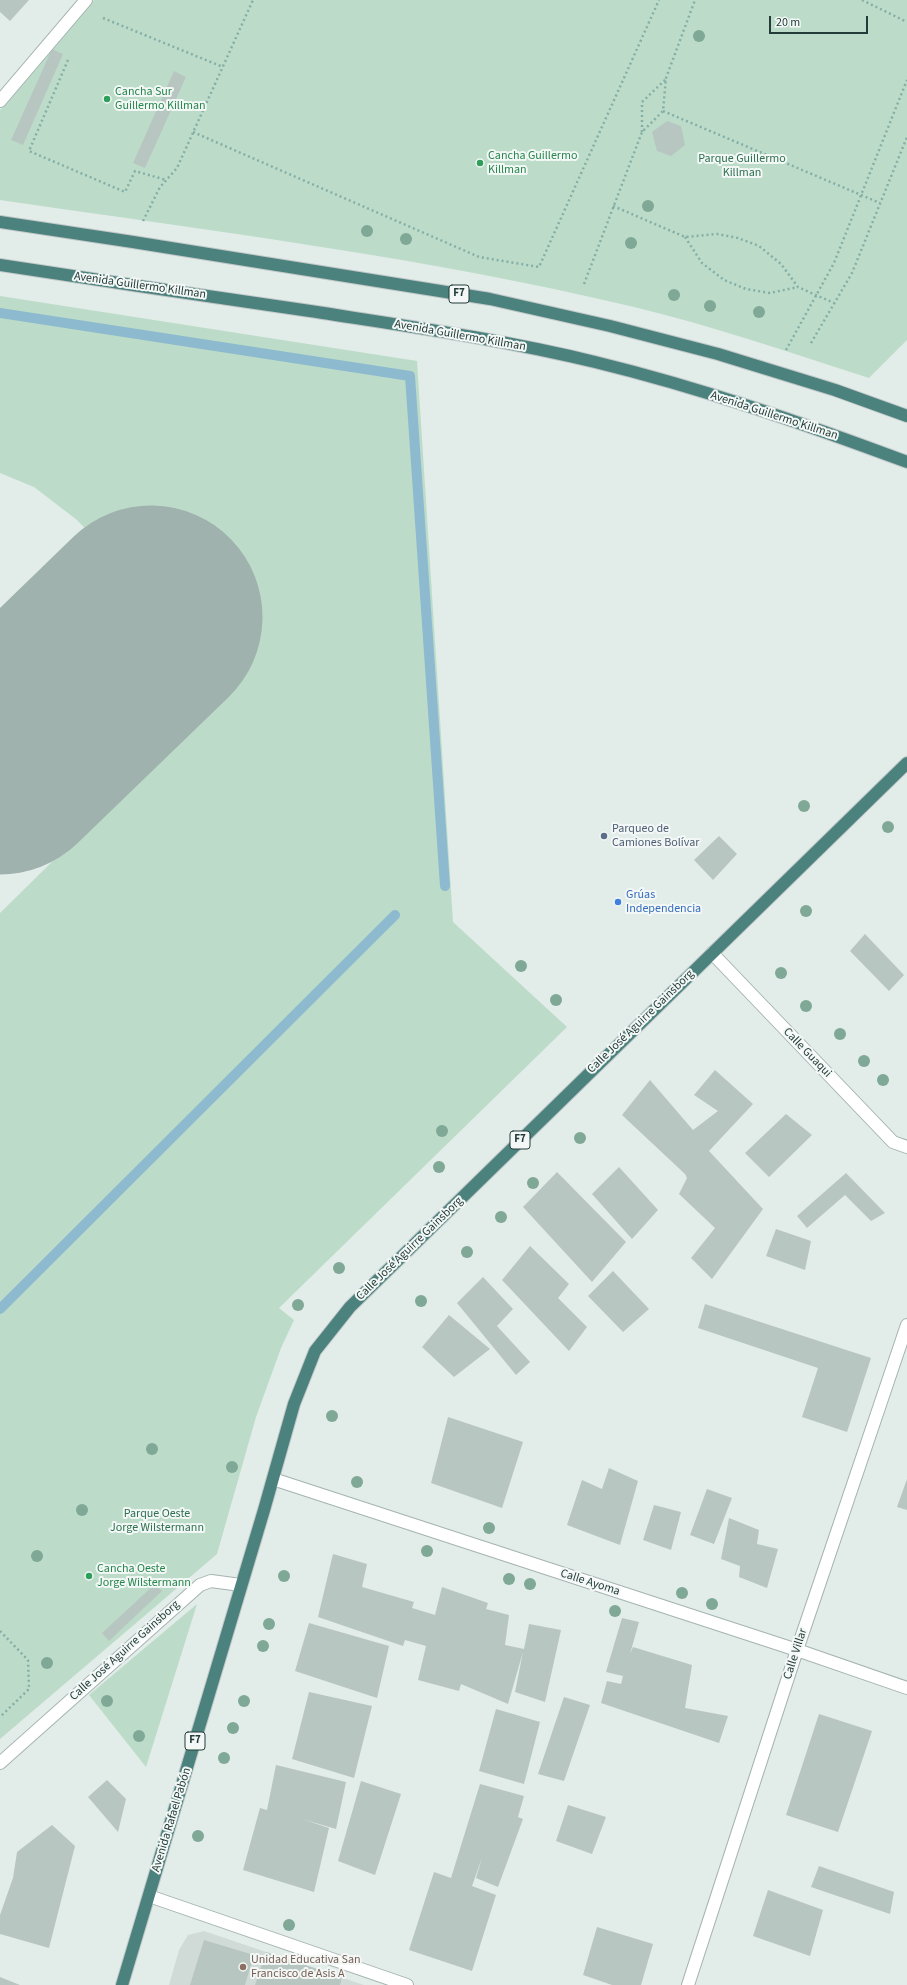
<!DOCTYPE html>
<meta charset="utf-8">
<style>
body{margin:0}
#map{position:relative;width:907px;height:1985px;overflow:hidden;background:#e2ece9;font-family:"Source Sans 3",sans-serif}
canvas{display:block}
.scale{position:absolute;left:769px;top:16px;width:99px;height:18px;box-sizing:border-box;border:2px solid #233c39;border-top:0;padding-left:5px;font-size:12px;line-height:14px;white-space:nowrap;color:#233c39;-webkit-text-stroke:3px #f3f8f6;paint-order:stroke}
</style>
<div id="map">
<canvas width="907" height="1985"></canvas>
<div class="scale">20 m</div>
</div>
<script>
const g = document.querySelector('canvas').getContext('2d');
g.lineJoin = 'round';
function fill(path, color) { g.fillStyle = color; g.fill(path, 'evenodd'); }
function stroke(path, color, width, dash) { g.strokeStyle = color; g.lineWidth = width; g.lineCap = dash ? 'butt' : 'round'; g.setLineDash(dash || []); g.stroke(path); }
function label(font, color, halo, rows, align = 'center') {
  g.font = font + ' "Source Sans 3",sans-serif'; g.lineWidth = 4; g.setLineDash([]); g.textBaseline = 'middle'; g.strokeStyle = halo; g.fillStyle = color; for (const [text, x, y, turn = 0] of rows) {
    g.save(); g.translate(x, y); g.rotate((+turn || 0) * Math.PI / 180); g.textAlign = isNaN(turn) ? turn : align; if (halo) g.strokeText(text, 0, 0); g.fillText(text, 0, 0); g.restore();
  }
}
fill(new Path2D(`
 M 204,1931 L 364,1985 L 169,1985 L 179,1950 L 188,1935 Z`), '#d0dbd8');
fill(new Path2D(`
 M 94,0 L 907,0 L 907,340 L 869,378 C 791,353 713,326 634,307 C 425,257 212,231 0,200 L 0,110 Z
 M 0,296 L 417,361 L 453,922 L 567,1027 L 279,1308 L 294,1320 L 281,1348 L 256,1417 L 217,1554 L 0,1739 L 0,913 L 234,683 L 77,520 L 34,487 L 0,473 Z
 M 197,1604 L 146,1767 L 89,1695 Z`), '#bcdcc9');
stroke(new Path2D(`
 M 0,313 L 410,376 L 445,886
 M 0,1309 L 395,915`), '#8dbace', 10);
stroke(new Path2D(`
 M 0,763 L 151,617`), '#a0b2ae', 223);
fill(new Path2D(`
 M 0,0 L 29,0 L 10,21 L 0,12 Z
 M 52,49 L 63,54 L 23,145 L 11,140 Z
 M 174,71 L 186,77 L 145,168 L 133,163 Z
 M 667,121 L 681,126 L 685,145 L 671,156 L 657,151 L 652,132 Z
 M 719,836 L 737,854 L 713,880 L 694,860 Z
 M 865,934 L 904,975 L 889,991 L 850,951 Z
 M 715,1070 L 753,1104 L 709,1151 L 763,1209 L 712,1279 L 691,1258 L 715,1228 L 679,1194 L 687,1178 L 685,1174 L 622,1115 L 650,1080 L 693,1130 L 718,1111 L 694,1095 Z
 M 786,1114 L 812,1135 L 769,1177 L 745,1153 Z
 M 619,1167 L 658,1210 L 632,1239 L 592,1194 Z
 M 557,1172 L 626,1242 L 592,1282 L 523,1207 Z
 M 846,1173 L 885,1213 L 871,1221 L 845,1195 L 807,1228 L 797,1216 Z
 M 776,1229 L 811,1241 L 805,1270 L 766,1256 Z
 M 530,1246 L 569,1284 L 558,1298 L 587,1327 L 569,1351 L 502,1280 Z
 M 613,1271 L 649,1309 L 623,1332 L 588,1296 Z
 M 483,1277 L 513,1309 L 497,1326 L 530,1362 L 516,1375 L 457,1303 Z
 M 705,1304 L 871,1358 L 847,1432 L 802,1417 L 818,1368 L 698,1328 Z
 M 449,1315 L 490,1349 L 454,1377 L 422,1347 Z
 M 448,1417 L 523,1442 L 502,1508 L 431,1483 Z
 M 609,1468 L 638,1481 L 620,1545 L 567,1525 L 582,1480 L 602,1489 Z
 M 907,1479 L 907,1510 L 897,1507 Z
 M 707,1489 L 732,1498 L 714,1544 L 690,1535 Z
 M 654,1505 L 681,1512 L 671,1550 L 643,1540 Z
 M 729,1518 L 759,1530 L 757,1544 L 778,1549 L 767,1588 L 739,1577 L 740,1566 L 721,1559 Z
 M 333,1554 L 367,1564 L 362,1587 L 414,1602 L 412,1608 L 435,1615 L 442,1587 L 488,1603 L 486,1609 L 509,1615 L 505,1645 L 524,1649 L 529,1624 L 561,1630 L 545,1702 L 515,1692 L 523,1652 L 508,1704 L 461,1684 L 459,1691 L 418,1680 L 426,1646 L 405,1640 L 403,1646 L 318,1617 Z
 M 155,1584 L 162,1591 L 109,1641 L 102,1633 Z
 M 622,1618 L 639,1622 L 630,1654 L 633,1647 L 692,1665 L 685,1708 L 728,1716 L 719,1743 L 601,1703 L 607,1681 L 621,1684 L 623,1676 L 606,1672 Z
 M 309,1623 L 389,1646 L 377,1698 L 295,1671 Z
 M 309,1692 L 372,1706 L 354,1778 L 292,1759 Z
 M 564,1697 L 590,1705 L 564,1781 L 538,1774 Z
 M 496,1709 L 540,1722 L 524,1784 L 479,1771 Z
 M 819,1714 L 872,1731 L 838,1832 L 786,1815 Z
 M 276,1765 L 346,1782 L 336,1829 L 302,1819 L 329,1828 L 314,1892 L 243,1870 L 260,1808 L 267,1810 Z
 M 107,1780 L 126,1799 L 118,1832 L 88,1797 Z
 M 361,1781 L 401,1794 L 375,1875 L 338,1861 Z
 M 480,1784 L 524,1796 L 518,1817 L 523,1819 L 498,1887 L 476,1878 L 482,1858 L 472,1886 L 496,1895 L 472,1971 L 409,1950 L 434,1872 L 451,1878 Z
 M 568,1805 L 606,1817 L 592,1854 L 556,1841 Z
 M 52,1825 L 75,1846 L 49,1948 L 0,1934 L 0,1915 L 13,1878 L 17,1852 Z
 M 819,1866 L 894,1892 L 890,1914 L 811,1887 Z
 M 768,1890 L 823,1910 L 810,1956 L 753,1936 Z
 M 597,1927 L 653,1944 L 641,1985 L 612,1985 L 583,1975 Z
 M 204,1940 L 254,1955 L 245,1985 L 190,1985 Z
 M 266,1952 L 342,1977 L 340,1985 L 255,1985 Z
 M 0,1977 L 20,1985 L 0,1985 Z`), '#b8c6c2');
const pedestrian = new Path2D(`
 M 0,101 L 86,0`);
const minor = new Path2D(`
 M 712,953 L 893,1142 L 907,1147
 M 273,1479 L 797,1650 L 907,1688
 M 0,1763 L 200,1585 L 211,1581 L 241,1585
 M 149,1896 L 407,1985
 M 688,1985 L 797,1650 L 907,1325`);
const trunk = new Path2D(`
 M 0,222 L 133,242 L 490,299 L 610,326 L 718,354 L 835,390 L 907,416
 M 0,265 C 103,281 207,296 310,311 C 406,326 501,339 595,362 C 702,388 805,424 907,462
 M 122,1985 L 264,1510 L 294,1404 L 315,1351 L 350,1307 L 907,763`);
stroke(pedestrian, '#a5b4b1', 14);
stroke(minor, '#a5b4b1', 14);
stroke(trunk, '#c1c8c8', 14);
stroke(new Path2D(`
 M 862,0 L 907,22
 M 103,18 L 223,67
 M 68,60 L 29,151 L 125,192 L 135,171 L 166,180
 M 663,111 L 880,203
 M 193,132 L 479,257 L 539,267 L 659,0
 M 642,132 L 642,102 L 666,79
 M 613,206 L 685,237 L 717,234 L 738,238 L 759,246 L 781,264 L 798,287 L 834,303
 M 143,221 L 160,187 L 177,168 L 253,0
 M 685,237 L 702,263 L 724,280 L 746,289 L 770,293 L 798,287
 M 584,284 L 642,132 L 663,111 L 666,78 L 695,0
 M 811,343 L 852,273 L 907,137
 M 786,350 L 834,263 L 907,80
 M 0,1631 L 28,1660 L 29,1689 L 0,1717`), '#84aea6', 2.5, [2, 3]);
stroke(pedestrian, '#fff', 12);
stroke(minor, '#fff', 12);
stroke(trunk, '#4c827e', 12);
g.fillStyle = '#80a896';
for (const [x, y] of [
 [699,36],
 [648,206],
 [367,231],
 [406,239],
 [631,243],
 [674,295],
 [710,306],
 [759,312],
 [804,806],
 [888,827],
 [806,911],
 [521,966],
 [781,973],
 [556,1000],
 [806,1006],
 [840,1034],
 [864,1061],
 [883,1080],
 [442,1131],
 [580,1138],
 [439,1167],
 [533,1183],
 [501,1217],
 [467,1252],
 [339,1268],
 [421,1301],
 [298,1305],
 [332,1416],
 [152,1449],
 [232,1467],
 [357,1482],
 [82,1510],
 [489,1528],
 [427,1551],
 [37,1556],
 [284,1576],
 [509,1579],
 [530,1584],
 [682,1593],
 [712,1604],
 [615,1611],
 [269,1624],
 [263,1646],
 [47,1663],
 [107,1701],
 [244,1701],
 [233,1728],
 [139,1736],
 [224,1758],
 [198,1836],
 [289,1925]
]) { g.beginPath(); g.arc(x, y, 6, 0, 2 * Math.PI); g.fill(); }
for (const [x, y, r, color] of [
 [107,99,4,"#2e9e5b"],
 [480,163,4,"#2e9e5b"],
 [604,836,4,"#5c6f8a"],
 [618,902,4,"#3f7fe0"],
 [89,1576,4,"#2e9e5b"],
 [243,1967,4,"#8d6e63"]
]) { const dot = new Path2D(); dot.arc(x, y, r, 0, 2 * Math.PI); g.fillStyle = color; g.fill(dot); stroke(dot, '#f3f8f6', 1.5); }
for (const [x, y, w] of [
 [459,294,20],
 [520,1140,20],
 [195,1741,20]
]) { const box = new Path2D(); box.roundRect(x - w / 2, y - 9, w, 18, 3); g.fillStyle = '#f3f8f6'; g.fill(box); stroke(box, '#233c39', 1); }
label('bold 11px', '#233c39', null, [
 ["F7",459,294],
 ["F7",520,1140],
 ["F7",195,1741]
]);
label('12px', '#27864d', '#f3f8f6', [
 ["Cancha Sur",115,92],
 ["Guillermo Killman",115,106],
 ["Cancha Guillermo",488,156],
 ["Killman",488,170],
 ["Cancha Oeste",97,1569],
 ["Jorge Wilstermann",97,1583]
], 'left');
label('12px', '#2f7052', '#f3f8f6', [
 ["Parque Guillermo",742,159],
 ["Killman",742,173],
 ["Parque Oeste",157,1514],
 ["Jorge Wilstermann",157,1528]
]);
label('12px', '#233c39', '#f3f8f6', [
 ["Avenida Guillermo Killman",140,286,8],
 ["Avenida Guillermo Killman",460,336,10],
 ["Avenida Guillermo Killman",774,416,18],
 ["Calle José Aguirre Gainsborg",641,1022,-44],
 ["Calle Guaqui",807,1053,46],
 ["Calle José Aguirre Gainsborg",410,1249,-44],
 ["Calle Ayoma",590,1583,18],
 ["Calle José Aguirre Gainsborg",125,1651,-42],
 ["Calle Villar",796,1654,-72],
 ["Avenida Rafael Pabón",172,1820,-73]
]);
label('12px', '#4e5e75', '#f3f8f6', [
 ["Parqueo de",612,829],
 ["Camiones Bolívar",612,843]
], 'left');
label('12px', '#366cbe', '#f3f8f6', [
 ["Grúas",626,895],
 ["Independencia",626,909]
], 'left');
label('12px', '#785e54', '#f3f8f6', [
 ["Unidad Educativa San",251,1960],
 ["Francisco de Asis A",251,1974]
], 'left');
</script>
